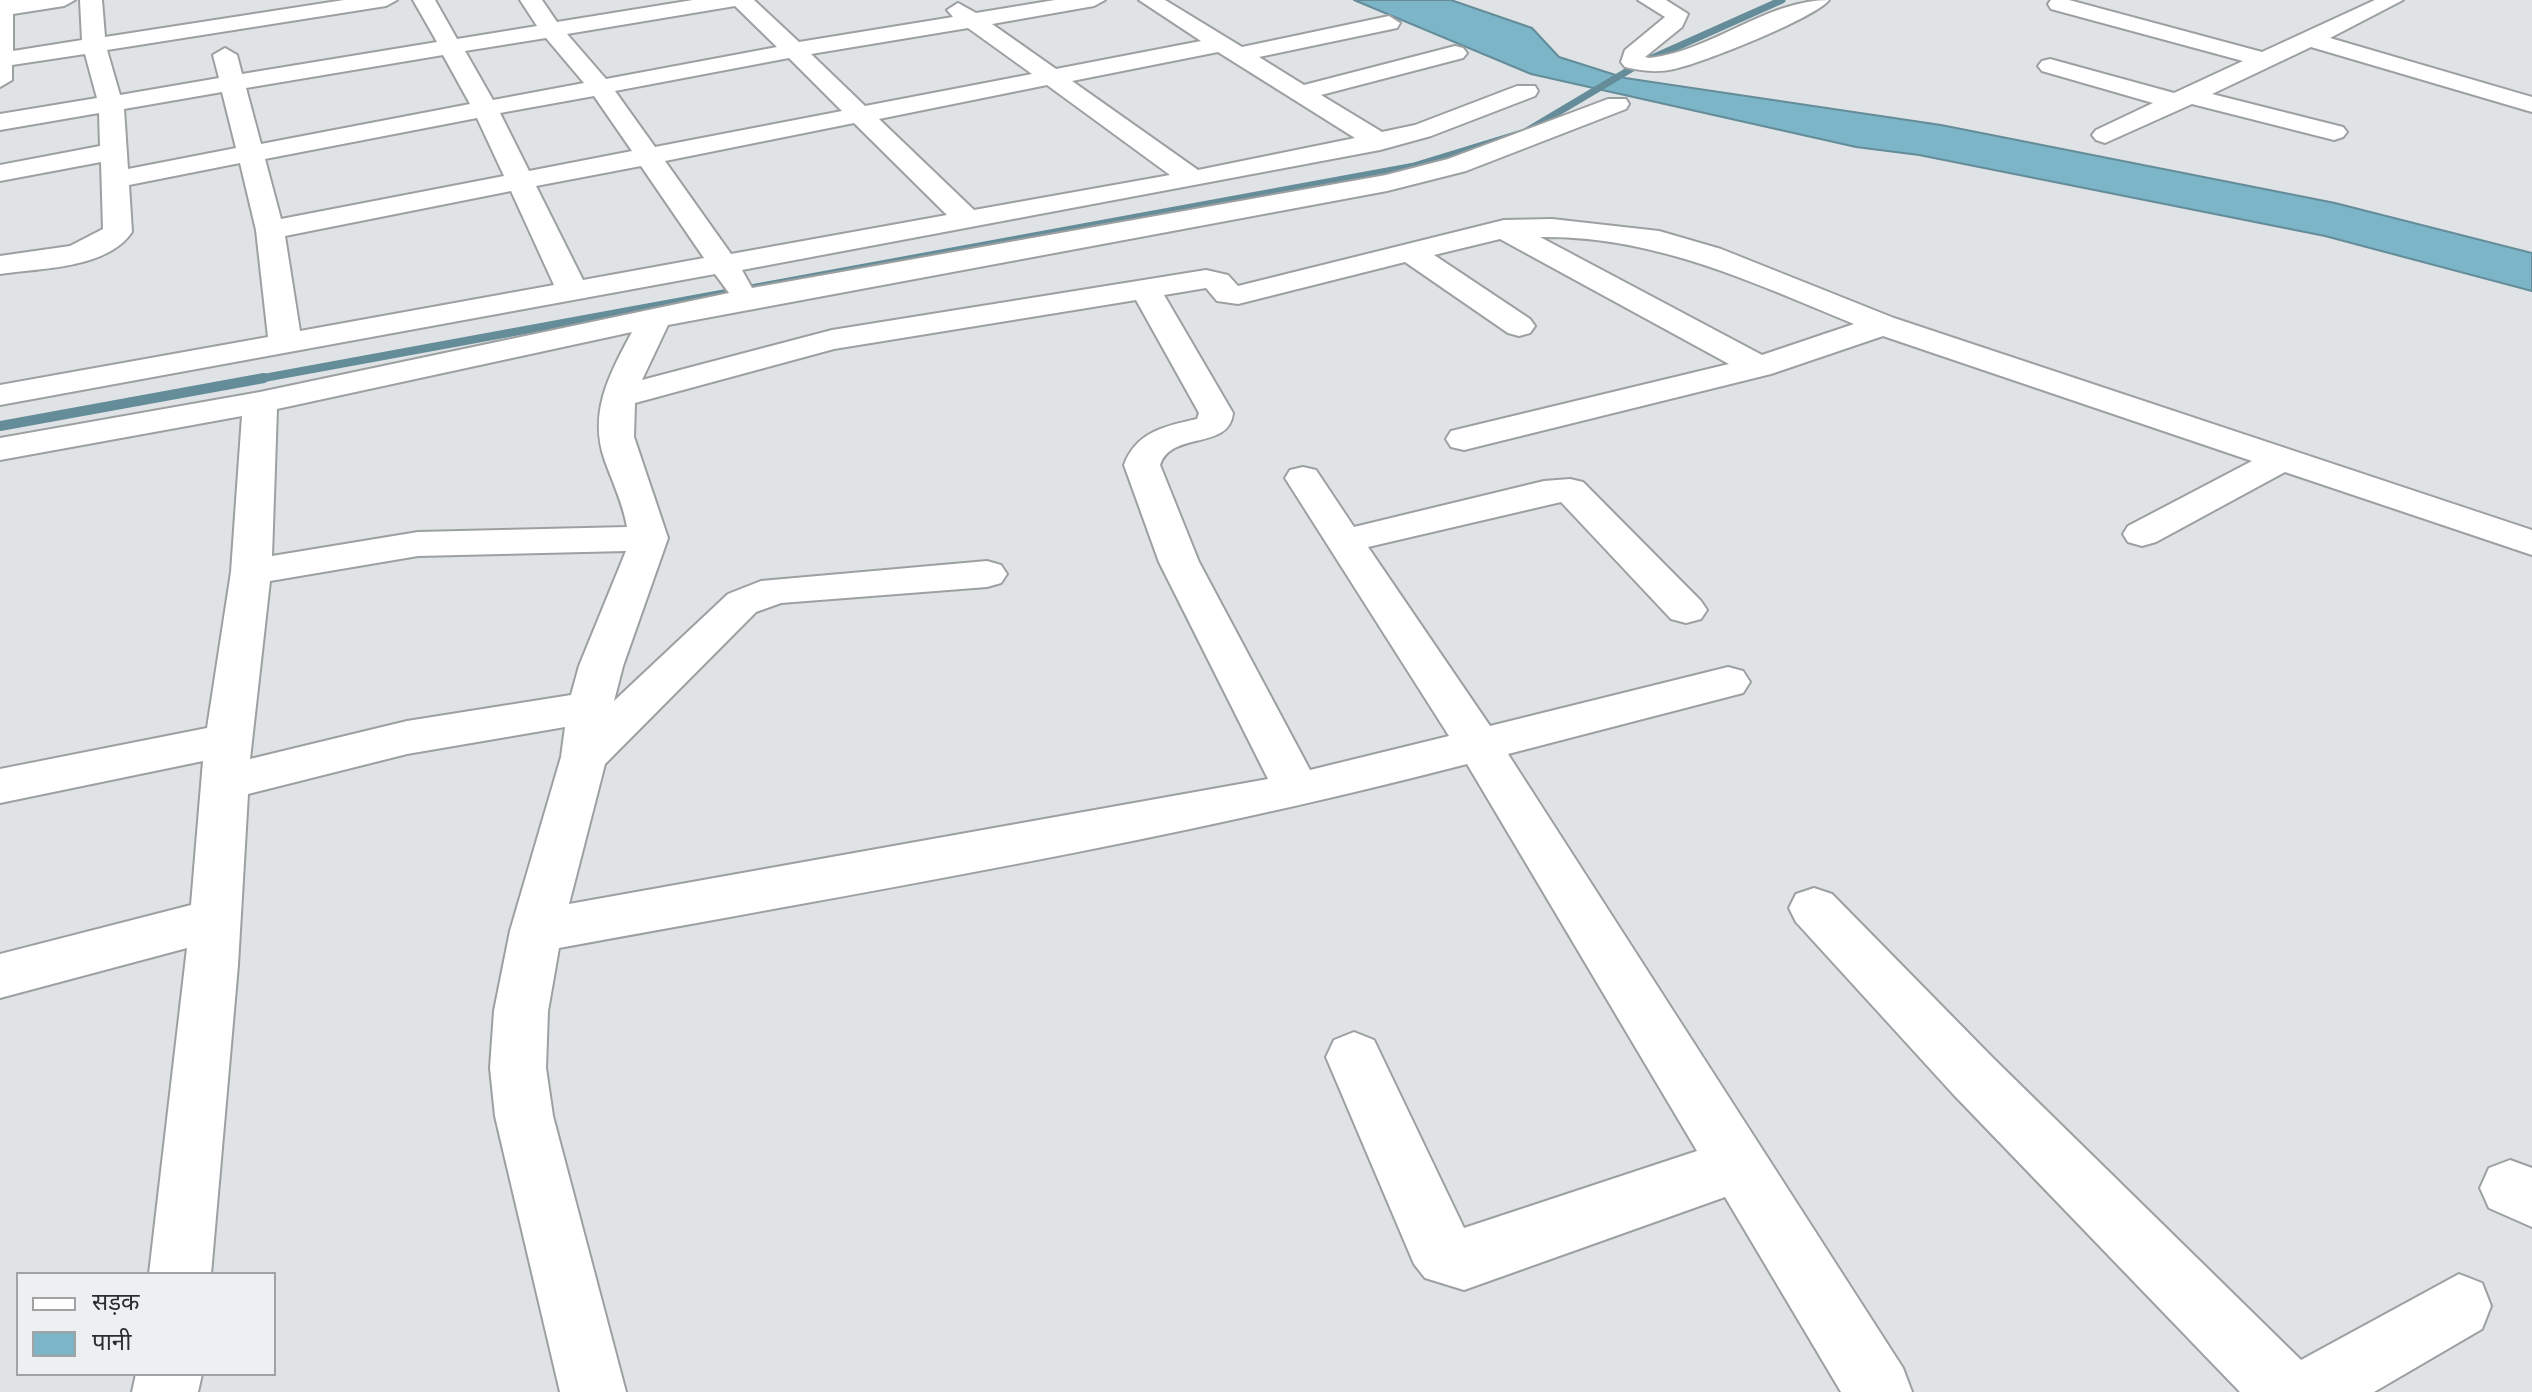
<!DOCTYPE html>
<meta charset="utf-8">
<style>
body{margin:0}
#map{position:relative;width:2532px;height:1392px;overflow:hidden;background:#dfe3e5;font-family:"Fira Sans","Noto Sans Devanagari",sans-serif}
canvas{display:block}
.legend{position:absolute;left:16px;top:1272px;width:260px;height:104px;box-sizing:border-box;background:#edf0f2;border:2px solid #a0a2a4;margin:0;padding:10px 14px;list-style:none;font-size:24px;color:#2c2d2e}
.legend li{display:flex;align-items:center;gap:16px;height:40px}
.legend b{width:40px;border:2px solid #a0a2a4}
</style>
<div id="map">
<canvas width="2532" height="1392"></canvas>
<ul class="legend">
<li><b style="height:10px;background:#fff"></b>सड़क</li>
<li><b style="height:22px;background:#7cb5c7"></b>पानी</li>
</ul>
</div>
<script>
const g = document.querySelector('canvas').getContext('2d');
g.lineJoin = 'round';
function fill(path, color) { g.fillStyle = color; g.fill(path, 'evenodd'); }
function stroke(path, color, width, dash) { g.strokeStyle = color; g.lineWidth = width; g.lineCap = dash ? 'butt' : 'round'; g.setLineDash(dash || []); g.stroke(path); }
const water = new Path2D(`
 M 1354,0 L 1451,0 L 1532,28 L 1559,57 L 1625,78 L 1941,125 L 2335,203 L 2532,253 L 2532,291 L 2325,236 L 1919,155 L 1856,147 L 1531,74 Z`);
fill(water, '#7cb5c7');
stroke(water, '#648c99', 2);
stroke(new Path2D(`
 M 1404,169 L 1525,132 L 1641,63 L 1782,0`), '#648c99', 7);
stroke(new Path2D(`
 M 253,380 L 1412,167`), '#648c99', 8);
stroke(new Path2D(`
 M 0,426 L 264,378`), '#648c99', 10);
const street = new Path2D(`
 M 0,0 L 75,0 L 64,6 L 13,14 L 13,51 L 82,40 L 80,0 L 102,0 L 105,37 L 344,0 L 397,0 L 386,6 L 107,50 L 120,95 L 219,78 L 213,55 L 225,48 L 237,55 L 242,74 L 437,42 L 413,0 L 435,0 L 457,39 L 537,26 L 520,0 L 542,0 L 557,22 L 693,0 L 754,0 L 799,42 L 953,17 L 947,10 L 958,3 L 976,13 L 1055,0 L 1105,0 L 1094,6 L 992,24 L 1056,69 L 1201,41 L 1139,0 L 1165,0 L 1242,47 L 1389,16 L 1400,23 L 1397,28 L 1259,57 L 1304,85 L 1455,46 L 1463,48 L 1467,53 L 1463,58 L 1321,95 L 1382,132 L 1415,125 L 1517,86 L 1535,86 L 1538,91 L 1535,96 L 1431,136 L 1380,150 L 742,270 L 752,288 L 1386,175 L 1448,159 L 1608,99 L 1626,99 L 1629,104 L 1626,109 L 1466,171 L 1387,191 L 668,325 L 642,380 L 832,330 L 1206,270 L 1228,275 L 1238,286 L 1504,220 L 1552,219 L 1659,231 L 1721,249 L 1894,318 L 2532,530 L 2532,555 L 2285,472 L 2156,542 L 2142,546 L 2128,542 L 2123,534 L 2128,526 L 2252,461 L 1883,336 L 1771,374 L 1464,450 L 1451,447 L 1446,439 L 1451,431 L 1729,364 L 1500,239 L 1434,255 L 1530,319 L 1535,326 L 1530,333 L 1519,336 L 1508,333 L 1405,262 L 1238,304 L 1217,301 L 1206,288 L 1164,295 L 1233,413 C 1229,451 1172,430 1160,465 L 1199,562 L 1310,770 L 1449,736 L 1285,478 L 1290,470 L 1303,467 L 1316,470 L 1354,527 L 1544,481 L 1570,479 L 1583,482 L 1701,601 L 1707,610 L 1701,619 L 1686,623 L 1671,619 L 1561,502 L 1368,547 L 1490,726 L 1728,667 L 1743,671 L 1750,682 L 1743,693 L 1508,754 L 1903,1368 L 1912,1392 L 1841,1392 L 1725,1197 L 1464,1290 L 1425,1278 L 1414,1264 L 1326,1057 L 1334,1040 L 1354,1032 L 1374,1040 L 1464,1228 L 1697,1151 L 1467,764 C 1168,842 863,892 559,948 L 548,1011 L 546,1068 L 553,1116 L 626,1392 L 560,1392 L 495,1116 L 490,1068 L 494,1011 L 510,931 L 561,757 L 565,727 L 407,754 L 248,794 L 238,965 L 211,1274 L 149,1274 L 187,948 L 0,998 L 0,954 L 191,905 L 203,761 L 0,803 L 0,769 L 207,728 L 231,572 L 242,416 L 0,460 L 0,438 L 260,392 L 729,293 L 715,274 L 0,405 L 0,385 L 268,337 L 256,230 L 240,163 L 129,185 L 132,232 C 107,269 40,268 0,274 L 0,256 L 70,246 L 103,229 L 101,162 L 0,181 L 0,165 L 100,146 L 99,113 L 0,130 L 0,114 L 97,98 L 85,54 L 12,65 L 12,80 L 0,87 ZM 735,6 L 777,47 L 606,79 L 567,34 ZM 968,28 L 1032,74 L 865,106 L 811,54 ZM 546,38 L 584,83 L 493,100 L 465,51 ZM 1218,52 L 1355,138 L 1198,170 L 1072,81 ZM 443,55 L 470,104 L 261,144 L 246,88 ZM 789,58 L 842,111 L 655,147 L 615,91 ZM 1047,85 L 1170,175 L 974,210 L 879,119 ZM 222,92 L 236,148 L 128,169 L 124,109 ZM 594,96 L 632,151 L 529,171 L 500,113 ZM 477,118 L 504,176 L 281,219 L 265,159 ZM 854,123 L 947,215 L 731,254 L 665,161 ZM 641,166 L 704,258 L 583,280 L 536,186 ZM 511,191 L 554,285 L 300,331 L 285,236 ZM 1540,237 C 1653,235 1752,282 1854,324 L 1762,355 ZM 1136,300 L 1199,413 L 1197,419 C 1165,426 1136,432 1124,465 L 1159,562 L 1268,779 L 569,904 L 605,764 L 756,612 L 781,603 L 987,587 L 1001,583 L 1007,574 L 1001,565 L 987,561 L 761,581 L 728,594 L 614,701 L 623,666 L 668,538 L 634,437 L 635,403 L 834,349 ZM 632,332 C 609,375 588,413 605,461 C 613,483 623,504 627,527 L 418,532 L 272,556 L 277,409 ZM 626,551 L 579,666 L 571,695 L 407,721 L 250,759 L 270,581 L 418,556 Z
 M 1638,0 L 1666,0 L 1688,14 L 1682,27 L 1645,57 L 1650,58 C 1714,50 1767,0 1829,0 C 1815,18 1700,64 1674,69 C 1657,73 1642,71 1625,67 L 1621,62 L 1625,50 L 1665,17 Z
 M 2051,0 L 2069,0 L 2262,52 L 2375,0 L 2403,0 L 2330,38 L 2532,97 L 2532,112 L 2311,47 L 2212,94 L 2343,127 L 2347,132 L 2343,137 L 2334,140 L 2192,104 L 2105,143 L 2096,140 L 2092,135 L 2096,130 L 2153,103 L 2042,71 L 2038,66 L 2042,61 L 2050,59 L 2174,93 L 2243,61 L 2051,9 L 2048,4 Z
 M 1814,888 L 1832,894 L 1993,1058 L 2301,1360 L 2459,1274 L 2482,1283 L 2491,1306 L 2482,1329 L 2374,1392 L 2240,1392 L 1953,1094 L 1796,922 L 1789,908 L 1796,894 Z
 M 2510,1160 L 2532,1168 L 2532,1227 L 2489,1208 L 2480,1188 L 2489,1168 Z
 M 136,1374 L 202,1374 L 198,1392 L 132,1392 Z`);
stroke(street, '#9ca0a1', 4);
fill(street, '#fff');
</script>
